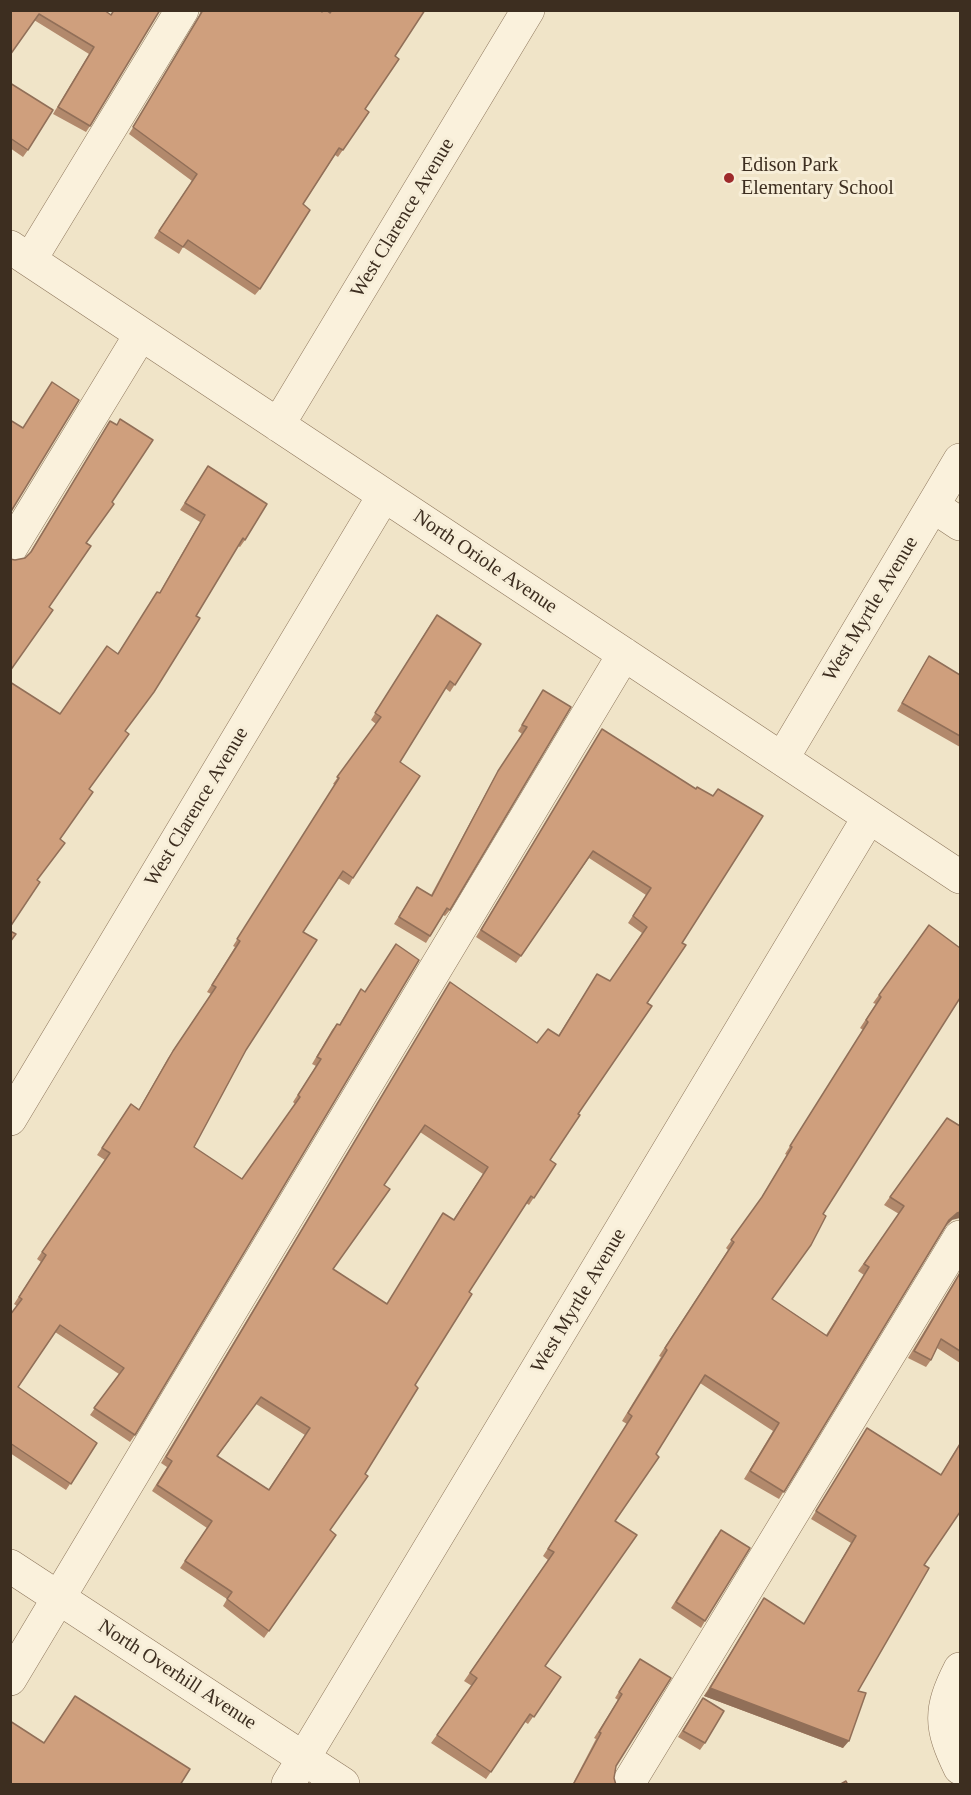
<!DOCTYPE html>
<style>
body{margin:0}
#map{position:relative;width:971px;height:1795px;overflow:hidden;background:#f0e4c8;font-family:Georgia,serif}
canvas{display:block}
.frame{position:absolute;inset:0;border:12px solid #3d2e20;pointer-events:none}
</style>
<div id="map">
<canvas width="971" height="1795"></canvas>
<div class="frame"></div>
</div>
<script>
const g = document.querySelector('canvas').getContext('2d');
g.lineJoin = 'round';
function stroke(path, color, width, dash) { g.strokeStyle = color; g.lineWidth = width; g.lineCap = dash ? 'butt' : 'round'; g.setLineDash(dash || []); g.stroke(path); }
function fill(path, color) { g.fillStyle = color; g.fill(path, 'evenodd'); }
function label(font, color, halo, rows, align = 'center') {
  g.font = font + ' Georgia,serif'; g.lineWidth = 6; g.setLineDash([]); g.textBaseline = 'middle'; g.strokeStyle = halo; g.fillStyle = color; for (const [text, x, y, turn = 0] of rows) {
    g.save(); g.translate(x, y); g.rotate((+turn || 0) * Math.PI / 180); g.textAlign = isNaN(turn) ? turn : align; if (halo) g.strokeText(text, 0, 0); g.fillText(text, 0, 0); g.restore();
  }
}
const minor = new Path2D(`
 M 10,247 L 960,877
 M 30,260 L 182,10
 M 278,425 L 528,10
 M 933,506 L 960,524
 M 10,549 L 141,334
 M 782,759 L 960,460
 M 10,1119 L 384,495
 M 10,1566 L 343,1784
 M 960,1669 C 939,1710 940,1727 960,1768
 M 10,1679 L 624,654
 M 288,1784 L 869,817
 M 628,1784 L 960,1237`);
stroke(minor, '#8d765c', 34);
stroke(minor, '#faf1dc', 33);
fill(new Path2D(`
 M 10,10 L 104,10 L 90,126 L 86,132 L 53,114 L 89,54 L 34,20 Z
 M 201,10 L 320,10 L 395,56 L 365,109 L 369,112 L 338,157 L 335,155 L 303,204 L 260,289 L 255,295 L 183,247 L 179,254 L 154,238 L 192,181 L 129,134 L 198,20 Z
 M 10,83 L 28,150 L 23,157 L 10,148 Z
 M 110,421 L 86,543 L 49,607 L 15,560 L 25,558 L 29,554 Z
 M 203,474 L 245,540 L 240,547 L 238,546 L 89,789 L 37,880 L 60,714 L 118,653 L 159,593 L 200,522 L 180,510 Z
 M 432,622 L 481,644 L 450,692 L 445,688 L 400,762 L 353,878 L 349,885 L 338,878 L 303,932 L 246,1050 L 194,1147 L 242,1179 L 295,1104 L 293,1102 L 316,1066 L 312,1064 L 332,1030 L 337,1024 L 339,1025 L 361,989 L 135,1435 L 130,1442 L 90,1415 L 119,1374 L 55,1332 L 18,1387 L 97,1443 L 66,1490 L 10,1453 L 10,1315 L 17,1306 L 14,1304 L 41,1262 L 37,1259 L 105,1160 L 97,1155 L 131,1104 L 139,1109 L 168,1058 L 211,994 L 207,992 L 235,947 L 233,946 L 335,785 L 333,784 L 376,724 L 371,720 Z
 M 929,656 L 960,675 L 960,747 L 897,711 Z
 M 543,690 L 450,910 L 445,916 L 443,915 L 426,943 L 394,924 L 417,887 L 431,895 L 494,778 L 522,734 L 518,731 Z
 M 602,729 L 682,943 L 647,1003 L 550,1160 L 556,1164 L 529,1205 L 526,1203 L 469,1292 L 330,1530 L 336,1535 L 264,1638 L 223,1606 L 227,1599 L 180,1568 L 207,1528 L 152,1491 L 167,1467 L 161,1463 L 450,982 L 537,1043 L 558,1036 L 597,974 L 610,981 L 642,933 L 628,923 L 646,895 L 589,858 L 516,963 L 476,937 ZM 420,1132 L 483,1174 L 453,1220 L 387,1304 L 333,1269 L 384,1185 ZM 256,1404 L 305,1435 L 268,1490 L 217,1457 Z
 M 929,925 L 823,1214 L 772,1299 L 826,1335 L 864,1275 L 858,1271 L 899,1214 L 884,1205 L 947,1118 L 952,1220 L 946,1226 L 779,1499 L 744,1479 L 773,1431 L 700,1383 L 615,1521 L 545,1666 L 561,1677 L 528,1724 L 525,1722 L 486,1779 L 431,1743 L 472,1686 L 464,1681 L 548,1560 L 543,1556 L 627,1424 L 622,1421 L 661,1357 L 659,1356 L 728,1250 L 726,1248 L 758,1203 L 787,1155 L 785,1154 L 863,1030 L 860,1028 L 876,1004 L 873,1003 Z
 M 960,1272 L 960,1363 L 937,1348 L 931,1360 L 926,1367 L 908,1358 Z
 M 867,1428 L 941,1475 L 960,1443 L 960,1512 L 924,1565 L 858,1691 L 843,1748 L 704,1696 L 764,1598 L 804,1624 L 851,1543 L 811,1519 Z
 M 716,1536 L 705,1621 L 701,1628 L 671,1608 Z
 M 635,1666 L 614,1778 L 616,1785 L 572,1785 L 596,1739 L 594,1738 L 618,1700 L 615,1698 Z
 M 703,1698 L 705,1743 L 700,1750 L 678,1737 Z`), '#b2896c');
fill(new Path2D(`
 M 960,1212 L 960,1218 L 952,1220 L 944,1227 L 949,1220 L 957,1213 Z
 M 710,1688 L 849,1741 L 843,1748 L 704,1696 Z`), '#916f58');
const building = new Path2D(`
 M 10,10 L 104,10 L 111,15 L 114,10 L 160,10 L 90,126 L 58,107 L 94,47 L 39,14 L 10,55 Z
 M 203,10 L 320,10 L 322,12 L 323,10 L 326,10 L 330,13 L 332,10 L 425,10 L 395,56 L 399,59 L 365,109 L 369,112 L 343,150 L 339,148 L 303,204 L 310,210 L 260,289 L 188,240 L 183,247 L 159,231 L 197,174 L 133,127 Z
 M 10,83 L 53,110 L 28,150 L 10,138 Z
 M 52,382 L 79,400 L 10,513 L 10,420 L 23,428 Z
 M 120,419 L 153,440 L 112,502 L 114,504 L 86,543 L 91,546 L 49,607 L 53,610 L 10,671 L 10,559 L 15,560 L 25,558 L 31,552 L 110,421 L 117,425 Z
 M 208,466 L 267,504 L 245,540 L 243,538 L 196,616 L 200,618 L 154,692 L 125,731 L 129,734 L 89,789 L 93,792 L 60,839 L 65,843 L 37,880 L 40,882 L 10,927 L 10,682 L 60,714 L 107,646 L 118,654 L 157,592 L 160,593 L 205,515 L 185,503 Z
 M 437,615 L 481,644 L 455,685 L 450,681 L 400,762 L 420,776 L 353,878 L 343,871 L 303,932 L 317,940 L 246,1050 L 194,1147 L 242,1179 L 300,1097 L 298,1095 L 321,1059 L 317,1057 L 337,1024 L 340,1025 L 361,989 L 365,992 L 396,944 L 419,960 L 135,1435 L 94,1408 L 124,1368 L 60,1325 L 18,1387 L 97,1443 L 71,1484 L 10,1443 L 10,1315 L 22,1299 L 19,1297 L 46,1255 L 42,1252 L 110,1153 L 102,1148 L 131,1104 L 139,1110 L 173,1051 L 216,987 L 212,985 L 240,941 L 237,939 L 339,778 L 337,777 L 381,717 L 375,713 Z
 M 929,656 L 960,675 L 960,736 L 902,703 Z
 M 543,690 L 571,707 L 450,910 L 447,908 L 430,936 L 399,917 L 417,887 L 432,896 L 498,771 L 527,727 L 522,725 Z
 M 602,729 L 696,789 L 697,787 L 713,796 L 718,789 L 763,816 L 682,943 L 686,945 L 647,1003 L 652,1006 L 578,1114 L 580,1115 L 550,1160 L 556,1164 L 534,1198 L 531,1196 L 469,1292 L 472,1294 L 415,1385 L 418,1388 L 365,1474 L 368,1476 L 330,1530 L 336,1535 L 269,1631 L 227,1599 L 232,1592 L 185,1561 L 212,1521 L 157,1485 L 172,1461 L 166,1457 L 450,982 L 537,1043 L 548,1029 L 559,1036 L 597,974 L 610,981 L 647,927 L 633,916 L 651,888 L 593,851 L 521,956 L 481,930 ZM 425,1125 L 488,1167 L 454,1220 L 443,1213 L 387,1304 L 333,1269 L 390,1189 L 384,1185 ZM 261,1397 L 310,1428 L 269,1490 L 217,1456 Z
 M 929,925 L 960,948 L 960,998 L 823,1214 L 826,1216 L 811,1245 L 772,1299 L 827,1336 L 869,1267 L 864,1264 L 904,1206 L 890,1197 L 947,1118 L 960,1126 L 960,1212 L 957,1213 L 949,1220 L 784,1492 L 750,1471 L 779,1423 L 705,1375 L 656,1454 L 659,1457 L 615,1521 L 637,1535 L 545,1666 L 561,1677 L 534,1717 L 530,1714 L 491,1772 L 437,1735 L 477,1678 L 470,1673 L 554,1552 L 548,1549 L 632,1416 L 628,1413 L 667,1350 L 665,1348 L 734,1242 L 731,1240 L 762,1197 L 792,1147 L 790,1146 L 868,1022 L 866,1020 L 881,997 L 879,995 Z
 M 10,931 L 16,934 L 10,942 Z
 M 960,1273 L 960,1351 L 941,1339 L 931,1360 L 914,1351 Z
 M 867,1428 L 941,1475 L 960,1444 L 960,1512 L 924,1565 L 929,1568 L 858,1691 L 866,1693 L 849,1741 L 710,1688 L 764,1598 L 804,1624 L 856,1536 L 816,1511 Z
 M 721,1530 L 750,1548 L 705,1621 L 676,1602 Z
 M 640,1659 L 671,1678 L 616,1766 L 614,1778 L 616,1785 L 573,1785 L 601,1733 L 599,1732 L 622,1694 L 619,1692 Z
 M 75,1696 L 190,1769 L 180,1785 L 10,1785 L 10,1721 L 44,1743 Z
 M 703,1698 L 724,1711 L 705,1743 L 683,1731 Z
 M 846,1781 L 848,1785 L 839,1785 Z`);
fill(building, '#cf9f7d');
stroke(building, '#916f58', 1.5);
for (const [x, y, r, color] of [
 [729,178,6,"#9e2a2b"]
]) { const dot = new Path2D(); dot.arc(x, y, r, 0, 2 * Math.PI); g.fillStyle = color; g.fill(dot); stroke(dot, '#f7eed8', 2); }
label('20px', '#3d2e20', '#f7eed8', [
 ["Edison Park",741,166],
 ["Elementary School",741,189]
], 'left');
label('20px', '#3d2e20', '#f7eed8', [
 ["West Clarence Avenue",403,218,-59],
 ["North Oriole Avenue",485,562,34],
 ["West Myrtle Avenue",871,609,-59],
 ["West Clarence Avenue",197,807,-59],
 ["West Myrtle Avenue",579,1301,-59],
 ["North Overhill Avenue",177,1675,33]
]);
</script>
